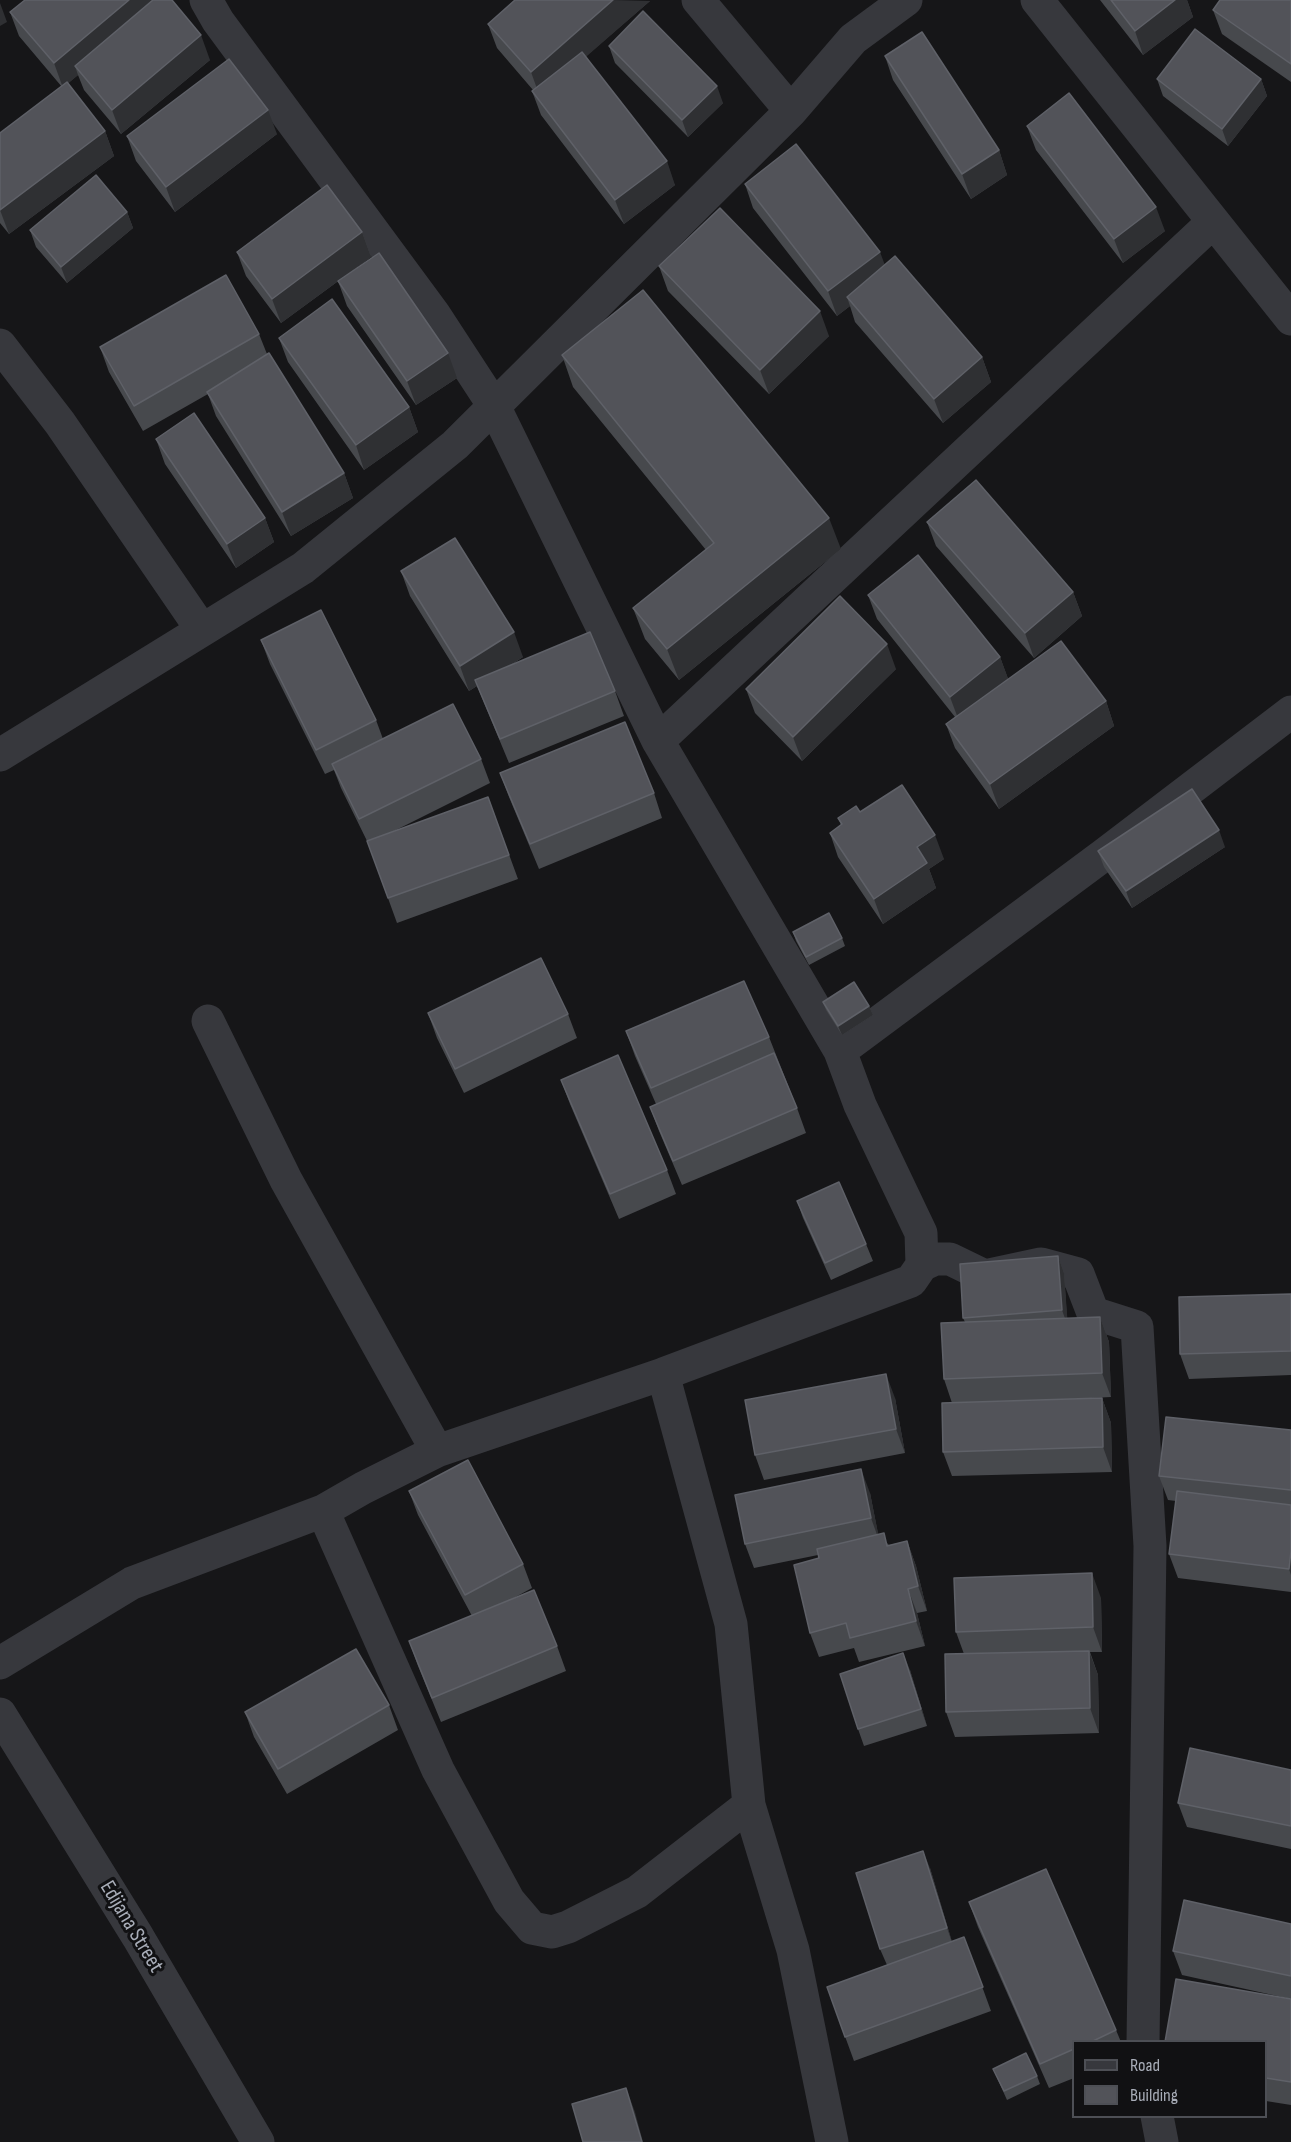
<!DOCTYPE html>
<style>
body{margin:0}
#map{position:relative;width:1291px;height:2142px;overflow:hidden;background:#161618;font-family:"Sofia Sans Condensed",sans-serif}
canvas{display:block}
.legend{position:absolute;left:1072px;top:2040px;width:195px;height:78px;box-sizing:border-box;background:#111113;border:2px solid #4d4f55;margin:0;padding:8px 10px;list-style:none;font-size:18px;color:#a8adb8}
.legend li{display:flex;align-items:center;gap:12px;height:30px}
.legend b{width:30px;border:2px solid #4d4f55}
</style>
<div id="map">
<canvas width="1291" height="2142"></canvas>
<ul class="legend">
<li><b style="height:8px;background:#37383d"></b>Road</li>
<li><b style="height:16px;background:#525359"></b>Building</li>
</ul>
</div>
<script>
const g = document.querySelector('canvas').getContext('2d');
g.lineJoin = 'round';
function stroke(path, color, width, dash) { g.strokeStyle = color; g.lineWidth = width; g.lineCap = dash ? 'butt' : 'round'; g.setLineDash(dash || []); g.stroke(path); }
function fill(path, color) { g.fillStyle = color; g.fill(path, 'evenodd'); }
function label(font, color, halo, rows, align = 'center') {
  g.font = font + ' "Sofia Sans Condensed",sans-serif'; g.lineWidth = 6; g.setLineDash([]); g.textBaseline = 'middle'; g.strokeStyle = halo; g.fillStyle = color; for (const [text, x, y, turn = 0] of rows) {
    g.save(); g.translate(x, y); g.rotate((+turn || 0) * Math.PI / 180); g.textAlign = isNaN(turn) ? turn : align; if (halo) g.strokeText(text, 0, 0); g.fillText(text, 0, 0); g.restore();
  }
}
stroke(new Path2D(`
 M 698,0 L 791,111
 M 1037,0 L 1291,319
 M 0,345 L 60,423 L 202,630
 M 658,741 L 1213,222
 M 0,755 L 303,568 L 455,445 L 791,111 L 853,39 L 906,0
 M 208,1021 L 286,1180 L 437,1451
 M 840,1051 L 1105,854 L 1291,712
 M 922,1265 L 935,1259 L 950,1259 L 985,1276 L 1041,1264 L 1078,1274 L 1093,1313 L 1137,1327 L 1150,1546 L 1143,2042
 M 663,1374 L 731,1624 L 749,1805 L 793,1950 L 832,2142
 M 323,1511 L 438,1770 L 509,1901 L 532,1928 L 552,1932 L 568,1927 L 637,1892 L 749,1805
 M 0,1663 L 132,1583 L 323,1511 L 363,1488 L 437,1451 L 663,1374 L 911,1281 L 922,1265 L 921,1233 L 860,1105 L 840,1051 L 658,741 L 494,406 L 434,314 L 218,21 L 206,0
 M 0,1714 L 138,1937 L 258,2142
 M 1157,2116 L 1162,2142`), '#37383d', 33);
fill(new Path2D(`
 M 1100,0 L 1187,0 L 1193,17 L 1143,55 Z
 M 1291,0 L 1291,82 L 1222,34 L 1213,10 Z
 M 650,1 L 586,56 L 675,185 L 624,224 L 541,115 L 532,91 L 533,90 L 497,48 L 488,24 Z
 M 10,12 L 210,60 L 121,134 L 84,90 L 78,75 L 68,83 L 105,131 L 114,156 L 9,234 L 0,223 L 0,133 L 62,87 L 19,36 Z
 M 609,46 L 723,103 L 688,137 L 615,63 Z
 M 885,56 L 999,150 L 1007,175 L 971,199 L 893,80 Z
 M 1157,79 L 1261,79 L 1267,96 L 1228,146 L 1163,96 Z
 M 1027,126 L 1165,231 L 1123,263 L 1036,150 Z
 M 277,134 L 175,212 L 136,161 L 127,136 Z
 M 745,184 L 885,265 L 982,357 L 991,382 L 943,423 L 855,322 L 850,306 L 837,316 L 753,208 Z
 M 127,212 L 133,228 L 67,283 L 36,247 L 30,230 Z
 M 362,232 L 371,257 L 281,323 L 246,276 L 237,252 Z
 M 659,266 L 829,336 L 769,394 L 668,291 Z
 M 338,281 L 457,378 L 416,405 L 347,306 Z
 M 259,334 L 267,354 L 344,473 L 353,498 L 291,536 L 216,416 L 208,394 L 143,431 L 109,372 L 100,347 Z
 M 279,338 L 409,407 L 418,432 L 364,470 L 288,362 Z
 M 562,355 L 841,549 L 679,680 L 645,639 L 633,608 L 706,550 L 573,387 Z
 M 156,439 L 265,518 L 274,542 L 236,568 L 165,464 Z
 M 927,522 L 1073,592 L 1082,616 L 1034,658 L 936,546 Z
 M 401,571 L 523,657 L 511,665 L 615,691 L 624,716 L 509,763 L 477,686 L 469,691 L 410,596 Z
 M 868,595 L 1000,657 L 1008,679 L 1106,701 L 1114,726 L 999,809 L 955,748 L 946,724 L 955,717 L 877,619 Z
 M 261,640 L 376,720 L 383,739 L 481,759 L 490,783 L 390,833 L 488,797 L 518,879 L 397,923 L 368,843 L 341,788 L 334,770 L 325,774 L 270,664 Z
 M 896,669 L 802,761 L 755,713 L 746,689 Z
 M 500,773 L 654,793 L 662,818 L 539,869 L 509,797 Z
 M 860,812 L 944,859 L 929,869 L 936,888 L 883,924 L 838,857 L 830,833 L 841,825 L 838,818 Z
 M 1225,847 L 1132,908 L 1104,867 L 1098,851 Z
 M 793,932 L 842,938 L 845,946 L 809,965 L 796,941 Z
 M 823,1002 L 869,1006 L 873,1015 L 842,1035 L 826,1010 Z
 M 428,1013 L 568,1014 L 577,1038 L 464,1093 L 437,1038 Z
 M 626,1031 L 769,1037 L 797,1108 L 806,1133 L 682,1185 L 659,1131 L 650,1107 L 656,1104 L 635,1056 Z
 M 561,1080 L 667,1170 L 676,1194 L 619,1219 L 570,1104 Z
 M 797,1201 L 866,1244 L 873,1261 L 831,1280 L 803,1218 Z
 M 1058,1256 L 1064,1273 L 1067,1319 L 1100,1317 L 1109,1342 L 1111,1397 L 1052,1400 L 1102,1398 L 1111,1423 L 1112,1472 L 952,1476 L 943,1452 L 952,1403 L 944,1379 L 965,1322 L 963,1318 Z
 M 1291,1294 L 1291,1375 L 1189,1379 L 1180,1354 Z
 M 895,1398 L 905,1453 L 764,1480 L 755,1455 Z
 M 1291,1430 L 1291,1592 L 1178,1578 L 1169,1554 L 1176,1501 L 1168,1500 L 1159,1476 Z
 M 409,1491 L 523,1564 L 532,1588 L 510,1600 L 557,1646 L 566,1671 L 441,1722 L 418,1666 L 409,1641 L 472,1616 L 418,1515 Z
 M 870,1493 L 878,1534 L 889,1545 L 907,1541 L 916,1566 L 927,1611 L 917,1613 L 925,1646 L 859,1662 L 854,1648 L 819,1657 L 810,1633 L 819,1558 L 818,1555 L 754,1568 L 745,1544 Z
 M 1101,1598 L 1102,1652 L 1090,1652 L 1098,1675 L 1099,1733 L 955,1737 L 946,1712 L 964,1654 L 956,1632 Z
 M 910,1670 L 927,1726 L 864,1746 L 858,1729 Z
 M 389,1705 L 398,1730 L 287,1794 L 254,1737 L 245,1712 Z
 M 1291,1770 L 1291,1849 L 1187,1827 L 1178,1803 Z
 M 930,1868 L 952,1942 L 964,1937 L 991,2011 L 854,2061 L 827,1987 L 887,1965 L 880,1949 Z
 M 969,1902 L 1116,2030 L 1121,2042 L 1074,2042 L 1074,2078 L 1049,2088 L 978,1927 Z
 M 1291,1924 L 1291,1999 L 1182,1975 L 1173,1951 Z
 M 1291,1999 L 1291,2105 L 1266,2101 L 1266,2042 Z
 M 993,2069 L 1037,2076 L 1040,2084 L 1007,2100 Z`), '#47494d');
fill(new Path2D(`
 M 129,0 L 168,0 L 75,66 L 78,75 L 63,88 L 54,63 Z
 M 613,0 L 650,1 L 540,97 L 531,72 Z
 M 1175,0 L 1187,0 L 1193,17 L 1143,55 L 1135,31 Z
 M 0,3 L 7,22 L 0,26 Z
 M 201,35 L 210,60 L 121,134 L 112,110 Z
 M 1261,79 L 1267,96 L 1228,146 L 1222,129 Z
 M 717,86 L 723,103 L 688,137 L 682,120 Z
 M 268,110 L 277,134 L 175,212 L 166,187 Z
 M 105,131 L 114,156 L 9,234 L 0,210 Z
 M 999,150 L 1007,175 L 971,199 L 962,174 Z
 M 667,161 L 675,185 L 624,224 L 615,200 Z
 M 1156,207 L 1165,231 L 1123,263 L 1114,239 Z
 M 127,212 L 133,228 L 67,283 L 61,267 Z
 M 362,232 L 371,257 L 281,323 L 272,299 Z
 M 880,252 L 889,276 L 847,297 L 850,306 L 837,316 L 828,291 Z
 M 820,311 L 829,336 L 769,394 L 760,370 Z
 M 448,353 L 457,378 L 416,405 L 407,381 Z
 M 982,357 L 991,382 L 943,423 L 934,399 Z
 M 409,407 L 418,432 L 364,470 L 356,445 Z
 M 344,473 L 353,498 L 291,536 L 282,512 Z
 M 265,518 L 274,542 L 236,568 L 227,544 Z
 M 829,518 L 841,549 L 679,680 L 667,649 Z
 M 1073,592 L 1082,616 L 1034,658 L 1025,633 Z
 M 514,632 L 523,657 L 469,691 L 460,666 Z
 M 887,644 L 896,669 L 802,761 L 793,737 Z
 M 1000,657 L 1009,681 L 959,721 L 950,697 Z
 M 1106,701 L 1114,726 L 999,809 L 990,784 Z
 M 1219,830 L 1225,847 L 1132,908 L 1126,891 Z
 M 935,835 L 944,859 L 929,869 L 936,888 L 883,924 L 874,899 L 917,847 Z
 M 869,1006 L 873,1015 L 842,1035 L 838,1026 Z
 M 1058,1256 L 1064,1273 L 1068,1327 L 1062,1310 Z
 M 1100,1317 L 1109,1342 L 1111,1397 L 1102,1373 Z
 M 886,1374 L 895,1398 L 905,1453 L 896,1429 Z
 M 1102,1398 L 1111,1423 L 1112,1472 L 1103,1447 Z
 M 861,1469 L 870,1493 L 880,1543 L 871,1518 Z
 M 907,1541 L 916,1566 L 927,1611 L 918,1586 Z
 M 1291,1551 L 1291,1575 L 1289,1569 Z
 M 1092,1573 L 1101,1598 L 1102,1652 L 1093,1627 Z
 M 908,1589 L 917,1613 L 925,1646 L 916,1621 Z
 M 1089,1651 L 1098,1675 L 1099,1733 L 1090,1708 Z
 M 903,1653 L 910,1670 L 927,1726 L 921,1709 Z
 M 923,1851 L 930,1868 L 953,1945 L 947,1928 Z
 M 626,2088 L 635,2112 L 643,2142 L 642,2142 Z`), '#2f3033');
const building = new Path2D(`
 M 25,0 L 129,0 L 54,63 L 10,12 Z
 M 153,0 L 172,0 L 201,35 L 112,110 L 75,66 Z
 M 515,0 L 613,0 L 531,72 L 488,24 Z
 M 1111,0 L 1175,0 L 1135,31 Z
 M 1220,0 L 1291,0 L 1291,64 L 1213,10 Z
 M 643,11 L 717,86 L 682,120 L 609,46 Z
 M 1195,29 L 1261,79 L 1222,129 L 1157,79 Z
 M 922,32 L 999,150 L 962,174 L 885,56 Z
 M 582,52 L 667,161 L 615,200 L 532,91 Z
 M 229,59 L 268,110 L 166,187 L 127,136 Z
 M 67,82 L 105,131 L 0,210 L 0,133 Z
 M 1069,93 L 1156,207 L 1114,239 L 1027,126 Z
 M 796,144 L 880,252 L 828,291 L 745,184 Z
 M 96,175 L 127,212 L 61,267 L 30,230 Z
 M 327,185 L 362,232 L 272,299 L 237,252 Z
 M 720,208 L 820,311 L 760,370 L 659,266 Z
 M 379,253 L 448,353 L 407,381 L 338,281 Z
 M 895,256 L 982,357 L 934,399 L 847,297 Z
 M 226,275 L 259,334 L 134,406 L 100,347 Z
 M 643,290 L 829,518 L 667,649 L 633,608 L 714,543 L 562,355 Z
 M 332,299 L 409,407 L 356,445 L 279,338 Z
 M 269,353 L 344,473 L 282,512 L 207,392 Z
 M 194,413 L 265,518 L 227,544 L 156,439 Z
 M 976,480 L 1073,592 L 1025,633 L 927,522 Z
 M 455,538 L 514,632 L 460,666 L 401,571 Z
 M 918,555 L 1000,657 L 950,697 L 868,595 Z
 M 840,596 L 887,644 L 793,737 L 746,689 Z
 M 321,610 L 376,720 L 316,750 L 261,640 Z
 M 590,632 L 615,691 L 500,739 L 475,680 Z
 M 1061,641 L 1106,701 L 990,784 L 946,724 Z
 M 453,704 L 481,759 L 359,819 L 332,764 Z
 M 625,722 L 654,793 L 530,844 L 500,773 Z
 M 902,785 L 935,835 L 917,847 L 927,863 L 874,899 L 830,833 L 842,824 L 838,818 L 856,806 L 860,812 Z
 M 1192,789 L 1219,830 L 1126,891 L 1098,851 Z
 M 488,797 L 509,855 L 388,898 L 367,841 Z
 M 829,913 L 842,938 L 806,957 L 793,932 Z
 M 541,958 L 568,1014 L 455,1069 L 428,1013 Z
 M 744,981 L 769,1037 L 651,1088 L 626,1031 Z
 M 854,982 L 869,1006 L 838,1026 L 823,1002 Z
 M 774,1053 L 797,1108 L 673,1161 L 650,1107 Z
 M 618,1055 L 667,1170 L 610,1194 L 561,1080 Z
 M 839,1182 L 866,1244 L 825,1263 L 797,1201 Z
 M 1058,1256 L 1062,1310 L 963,1318 L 960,1264 Z
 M 1291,1294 L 1291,1351 L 1180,1354 L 1179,1297 Z
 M 1100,1317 L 1102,1373 L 944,1379 L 941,1323 Z
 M 886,1374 L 896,1429 L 755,1455 L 745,1400 Z
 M 1102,1398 L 1103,1447 L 943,1452 L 942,1403 Z
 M 1166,1417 L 1291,1430 L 1291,1490 L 1159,1476 Z
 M 468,1460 L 523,1564 L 465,1595 L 409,1491 Z
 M 861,1469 L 871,1518 L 745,1544 L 735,1495 Z
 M 1177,1491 L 1291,1505 L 1291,1551 L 1289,1569 L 1169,1554 Z
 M 884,1533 L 887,1546 L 907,1541 L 918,1586 L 908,1589 L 916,1621 L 850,1638 L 846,1623 L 810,1633 L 794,1565 L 819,1558 L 817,1549 Z
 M 1092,1573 L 1093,1627 L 956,1632 L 954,1578 Z
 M 534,1590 L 557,1646 L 432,1698 L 409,1641 Z
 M 356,1649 L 389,1705 L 278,1769 L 245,1712 Z
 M 1089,1651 L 1090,1708 L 946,1712 L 945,1654 Z
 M 903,1653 L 921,1709 L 858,1729 L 840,1674 Z
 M 1190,1748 L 1291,1770 L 1291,1826 L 1178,1803 Z
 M 923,1851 L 947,1928 L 880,1949 L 856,1873 Z
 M 1046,1869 L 1116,2030 L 1091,2042 L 1074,2042 L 1074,2049 L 1040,2064 L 969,1902 Z
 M 1184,1900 L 1291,1924 L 1291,1976 L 1173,1951 Z
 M 964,1937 L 983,1987 L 845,2037 L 827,1987 Z
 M 1176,1979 L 1291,1999 L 1291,2082 L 1266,2078 L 1266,2042 L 1165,2042 Z
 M 1026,2053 L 1037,2076 L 1004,2091 L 993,2069 Z
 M 626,2088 L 642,2142 L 583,2142 L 572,2104 Z`);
fill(building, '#525359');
stroke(building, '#5f6168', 1.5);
label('22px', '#a8adb8', '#111113', [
 ["Edijana Street",131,1927,59]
]);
</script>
